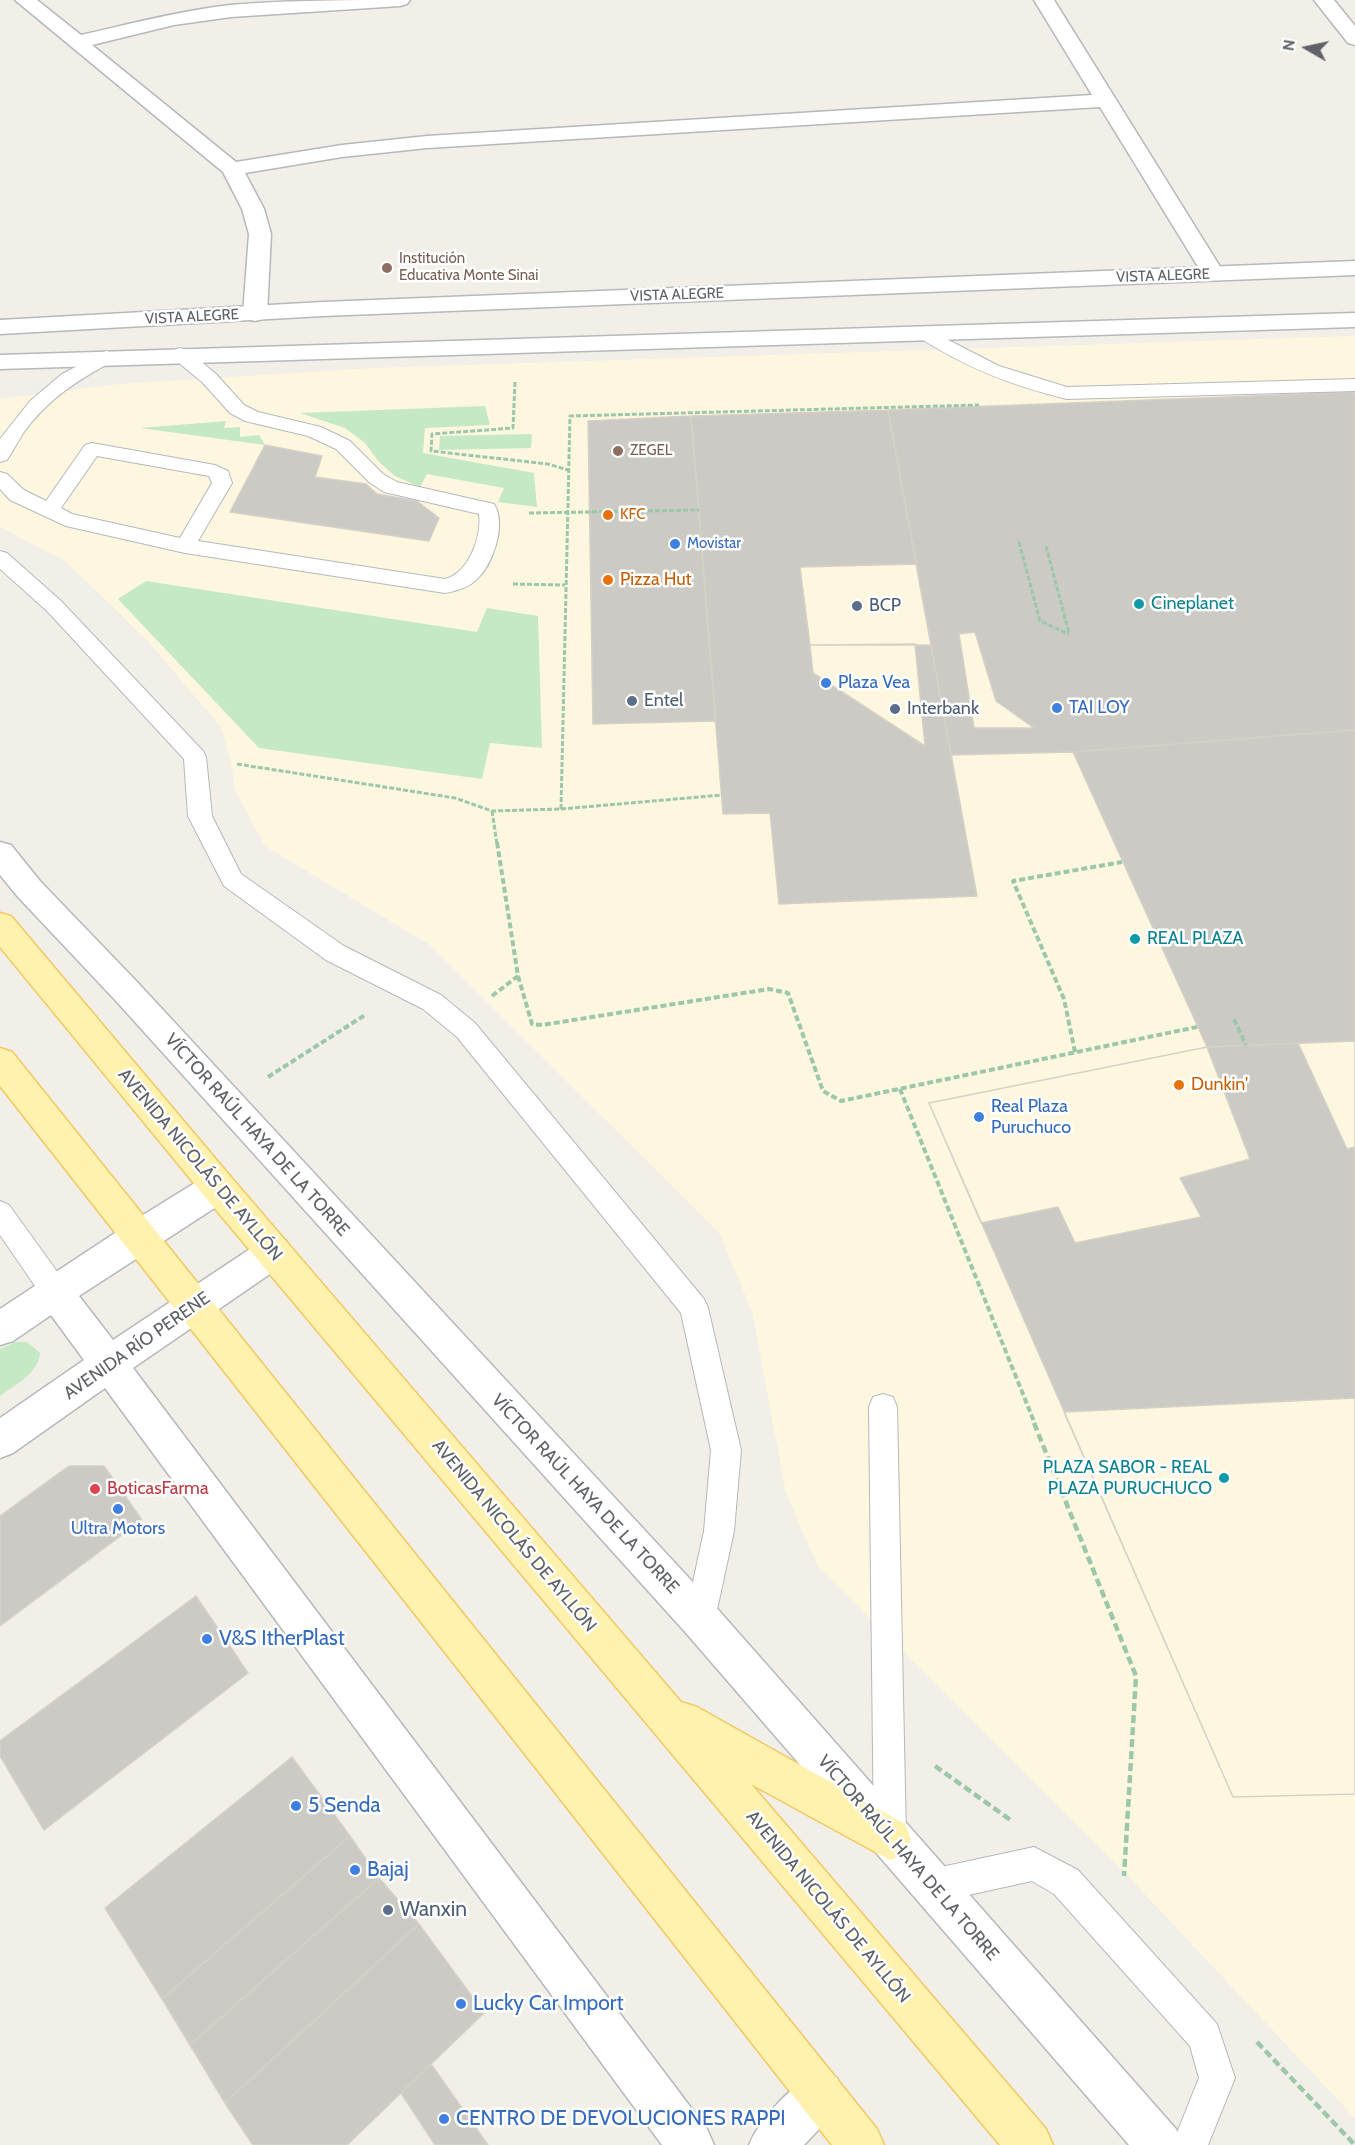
<!DOCTYPE html>
<meta charset="utf-8">
<style>
body{margin:0}
#map{position:relative;width:1355px;height:2145px;overflow:hidden;background:#f1efe8;font-family:Cabin,sans-serif}
canvas{display:block}
.north{position:absolute;left:1277px;top:18px;width:60px;height:60px;-webkit-text-stroke:4px #fff;paint-order:stroke;rotate:279deg;font-size:16px;font-weight:700;line-height:24px;text-align:center;color:#5f6368}
.north::after{content:'';display:block;margin:auto;width:21px;height:27px;background:#5f6368;clip-path:polygon(50% 0,100% 100%,50% 72%,0 100%)}
</style>
<div id="map">
<canvas width="1355" height="2145"></canvas>
<div class="north">N</div>
</div>
<script>
const g = document.querySelector('canvas').getContext('2d');
g.lineJoin = 'round';
function fill(path, color) { g.fillStyle = color; g.fill(path, 'evenodd'); }
function stroke(path, color, width, dash) { g.strokeStyle = color; g.lineWidth = width; g.lineCap = dash ? 'butt' : 'round'; g.setLineDash(dash || []); g.stroke(path); }
function label(font, color, halo, rows, align = 'center') {
  g.font = font + ' Cabin,sans-serif'; g.lineWidth = 5; g.setLineDash([]); g.textBaseline = 'middle'; g.strokeStyle = halo; g.fillStyle = color; for (const [text, x, y, turn = 0] of rows) {
    g.save(); g.translate(x, y); g.rotate((+turn || 0) * Math.PI / 180); g.textAlign = isNaN(turn) ? turn : align; if (halo) g.strokeText(text, 0, 0); g.fillText(text, 0, 0); g.restore();
  }
}
fill(new Path2D(`
 M 1355,336 L 1355,2118 L 1125,1873 L 818,1567 L 786,1493 L 752,1311 L 719,1233 L 430,945 L 265,846 L 235,789 L 231,763 L 221,727 L 148,641 L 64,560 L 0,527 L 0,399 L 120,384 L 375,368 Z`), '#fef7e0');
fill(new Path2D(`
 M 485,406 L 490,425 L 425,428 L 423,453 L 534,473 L 537,507 L 498,502 L 504,488 L 427,474 L 420,487 L 395,476 L 379,462 L 365,443 L 345,428 L 300,413 Z
 M 226,421 L 224,428 L 240,427 L 240,437 L 259,435 L 265,445 L 140,428 Z
 M 532,434 L 531,448 L 439,450 L 440,436 Z
 M 146,581 L 477,632 L 487,608 L 538,616 L 542,748 L 490,743 L 482,779 L 259,748 L 118,599 Z
 M 15,1342 L 27,1342 L 40,1353 C 38,1374 15,1385 0,1396 L 0,1349 Z`), '#c5e8c5');
const building = new Path2D(`
 M 1355,392 L 1355,730 L 1073,752 L 951,755 L 888,410 Z
 M 888,410 L 977,896 L 779,904 L 770,813 L 723,814 L 691,416 Z
 M 691,416 L 716,721 L 593,724 L 588,421 Z
 M 265,445 L 322,456 L 315,477 L 366,484 L 377,494 L 417,501 L 439,518 L 429,541 L 230,512 Z
 M 916,564 L 931,645 L 810,645 L 800,567 Z
 M 975,632 L 996,701 L 1034,728 L 974,728 L 959,634 Z
 M 915,644 L 925,746 L 813,673 L 810,645 Z
 M 1355,730 L 1355,1041 L 1207,1047 L 1073,752 Z
 M 1355,1041 L 1355,1794 L 1233,1797 L 929,1103 L 1207,1047 Z
 M 1355,1041 L 1355,1147 L 1347,1149 L 1298,1043 Z
 M 1207,1047 L 1250,1159 L 1180,1178 L 1201,1217 L 1075,1243 L 1058,1207 L 981,1223 L 929,1103 Z
 M 1355,1398 L 1355,1794 L 1233,1797 L 1064,1412 Z
 M 69,1466 L 104,1466 L 142,1520 L 0,1626 L 0,1516 Z
 M 196,1596 L 248,1673 L 44,1830 L 0,1756 L 0,1741 Z
 M 292,1757 L 350,1836 L 162,1999 L 105,1908 Z
 M 350,1836 L 379,1878 L 190,2045 L 162,1999 Z
 M 379,1878 L 419,1924 L 225,2103 L 190,2045 Z
 M 419,1924 L 484,2013 L 347,2145 L 253,2145 L 225,2103 Z
 M 431,2064 L 488,2145 L 435,2145 L 401,2093 Z`);
fill(building, '#cccac5');
stroke(building, '#d6d1c6', 1.5);
const service = new Path2D(`
 M 923,327 L 999,366 L 1067,387 L 1355,379 L 1355,391 L 1067,399 C 1012,386 964,367 917,336 L 914,332 L 917,328 Z
 M 180,348 L 187,350 L 216,374 L 244,405 L 258,412 L 321,427 L 350,441 L 383,474 L 397,482 L 494,504 C 507,524 493,565 476,580 C 468,588 456,591 445,593 L 185,553 L 66,526 L 10,500 L 0,489 L 0,472 L 7,474 L 24,490 L 46,501 L 85,445 L 92,443 L 215,465 L 228,471 L 232,483 L 198,541 L 445,579 C 469,573 482,536 479,514 L 384,492 L 369,482 L 336,449 L 308,436 L 245,421 L 230,413 L 202,382 L 173,358 L 171,354 L 173,350 ZM 97,456 L 209,476 L 212,483 L 180,538 L 72,514 L 61,508 Z
 M 106,351 L 113,353 L 115,357 L 113,361 C 78,380 48,399 24,432 C 18,441 13,451 7,460 L 0,462 L 0,439 L 30,401 L 62,374 Z
 M 0,551 L 7,553 L 61,601 L 203,751 L 206,757 L 212,816 L 241,874 L 344,946 L 441,995 L 475,1023 L 704,1299 L 708,1308 L 741,1450 L 734,1531 L 715,1619 L 711,1630 L 700,1634 L 689,1630 L 685,1619 L 704,1531 L 711,1450 L 681,1313 L 457,1037 L 423,1009 L 326,960 L 224,886 L 188,816 L 184,759 L 47,611 L 0,569 Z
 M 0,1201 L 9,1205 L 66,1284 L 70,1293 L 66,1302 L 56,1305 L 46,1302 L 0,1235 Z
 M 883,1394 L 893,1397 L 897,1407 L 906,1838 L 902,1850 L 890,1854 L 878,1850 L 874,1838 L 869,1407 L 873,1397 Z
 M 1034,1847 L 1078,1870 L 1217,2024 L 1235,2078 L 1208,2145 L 1172,2145 L 1199,2078 L 1190,2046 L 1054,1894 L 1032,1881 L 932,1903 L 920,1898 L 915,1886 L 920,1874 L 932,1869 Z`);
const minor = new Path2D(`
 M 15,0 L 37,0 L 81,35 C 130,24 179,11 230,5 C 289,0 350,0 410,0 L 407,4 L 400,6 L 231,17 L 174,25 L 92,45 L 236,162 L 342,145 L 427,136 L 1092,95 L 1034,0 L 1054,0 L 1224,273 L 1221,278 L 1213,280 L 1205,278 L 1100,107 L 427,148 L 342,157 L 245,173 L 264,209 L 271,234 L 267,314 L 263,319 L 255,321 L 247,319 L 243,314 L 249,234 L 242,209 L 223,172 Z
 M 821,2071 L 837,2078 L 844,2094 L 837,2110 L 804,2145 L 749,2145 C 760,2118 794,2082 821,2071 Z`);
const tertiary = new Path2D(`
 M 1314,0 L 1334,0 L 1355,26 L 1355,45 L 1348,43 Z
 M 1355,261 L 1355,275 L 323,316 L 0,334 L 0,320 L 323,302 Z
 M 1355,313 L 1355,327 L 0,369 L 0,355 Z
 M 0,842 L 11,845 L 40,881 L 139,984 L 714,1605 L 1176,2129 L 1183,2145 L 1129,2145 L 686,1633 L 117,1002 L 18,897 L 0,875 Z
 M 218,1172 L 230,1176 L 235,1187 L 230,1198 L 79,1296 L 113,1340 L 262,1241 L 274,1236 L 286,1241 L 292,1252 L 286,1263 L 133,1368 L 707,2129 L 714,2145 L 662,2145 L 105,1388 L 13,1453 L 0,1458 L 0,1418 L 84,1360 L 51,1315 L 13,1341 L 0,1345 L 0,1309 L 127,1225 L 206,1176 Z`);
const primary = new Path2D(`
 M 0,913 L 11,916 L 230,1176 L 681,1702 L 697,1707 L 905,1824 L 911,1839 L 905,1854 L 890,1860 L 751,1784 L 1046,2129 L 1053,2145 L 1000,2145 L 206,1198 L 0,947 Z
 M 0,1048 L 12,1052 L 877,2129 L 884,2145 L 832,2145 L 0,1086 Z`);
stroke(service, '#b5b8bc', 2);
stroke(minor, '#b5b8bc', 3);
stroke(tertiary, '#b5b8bc', 3);
stroke(primary, '#f2c960', 3);
stroke(new Path2D(`
 M 515,382 L 513,428 L 432,434 L 431,451 L 548,464 L 568,470
 M 529,513 L 699,510
 M 1019,542 L 1040,621 L 1069,634
 M 1046,546 L 1069,633
 M 513,584 L 565,585
 M 237,764 L 455,798 L 492,811 L 561,809 L 722,795
 M 561,809 L 570,416 L 979,405
 M 492,811 L 497,844`), '#9cc7a9', 3, [5, 2]);
stroke(new Path2D(`
 M 518,976 L 532,1024 L 542,1025 L 769,989 L 788,993 L 823,1091 L 841,1101 L 1197,1027
 M 492,996 L 518,976 L 497,842
 M 1234,1019 L 1246,1045
 M 1075,1052 L 1064,999 L 1013,881 L 1122,862
 M 268,1077 L 365,1015
 M 900,1089 L 1035,1424`), '#9cc7a9', 4, [6, 3]);
stroke(new Path2D(`
 M 1034,1423 L 1136,1676 L 1124,1876
 M 935,1766 L 1012,1821
 M 1257,2042 L 1355,2145`), '#9cc7a9', 4.5, [8, 4]);
fill(service, '#fff');
fill(minor, '#fff');
fill(tertiary, '#fff');
fill(primary, '#fff2af');
for (const [x, y, r, color] of [
 [387,268,6,"#8d6e63"],
 [618,451,6,"#8d6e63"],
 [608,515,6,"#e8710a"],
 [675,544,6,"#3f7fe0"],
 [608,580,6,"#e8710a"],
 [1139,604,6,"#0f9aa8"],
 [857,606,6,"#5c6f8a"],
 [826,683,6,"#3f7fe0"],
 [632,701,6,"#5c6f8a"],
 [1057,708,6,"#3f7fe0"],
 [895,709,6,"#5c6f8a"],
 [1135,939,6,"#0f9aa8"],
 [1179,1085,6,"#e8710a"],
 [979,1117,6,"#3f7fe0"],
 [1224,1478,6,"#0f9aa8"],
 [95,1489,6,"#e0444e"],
 [118,1509,6,"#3f7fe0"],
 [207,1639,6,"#3f7fe0"],
 [296,1806,6,"#3f7fe0"],
 [355,1870,6,"#3f7fe0"],
 [388,1910,6,"#5c6f8a"],
 [461,2004,6,"#3f7fe0"],
 [444,2119,6,"#3f7fe0"]
]) { const dot = new Path2D(); dot.arc(x, y, r, 0, 2 * Math.PI); g.fillStyle = color; g.fill(dot); stroke(dot, '#fff', 2); }
label('15px', '#785e54', '#fff', [
 ["Institución",399,259],
 ["Educativa Monte Sinai",399,276],
 ["ZEGEL",630,451]
], 'left');
label('15px', '#5f6368', '#fff', [
 ["VISTA ALEGRE",1163,276,-2],
 ["VISTA ALEGRE",677,295,-2],
 ["VISTA ALEGRE",192,317,-3]
]);
label('15px', '#c56008', '#fff', [
 ["KFC",620,515]
], 'left');
label('15px', '#366cbe', '#fff', [
 ["Movistar",687,544]
], 'left');
label('18px', '#c56008', '#fff', [
 ["Pizza Hut",620,580],
 ["Dunkin'",1191,1085]
], 'left');
label('18px', '#0d838f', '#fff', [
 ["Cineplanet",1151,604],
 ["REAL PLAZA",1147,939],
 ["PLAZA SABOR - REAL",1212,1468,"right"],
 ["PLAZA PURUCHUCO",1212,1489,"right"]
], 'left');
label('18px', '#4e5e75', '#fff', [
 ["BCP",869,606],
 ["Entel",644,701],
 ["Interbank",907,709]
], 'left');
label('18px', '#366cbe', '#fff', [
 ["Plaza Vea",838,683],
 ["TAI LOY",1069,708],
 ["Real Plaza",991,1107],
 ["Puruchuco",991,1128],
 ["Ultra Motors",118,1529,"center"]
], 'left');
label('18px', '#5f6368', '#fff', [
 ["VÍCTOR RAÚL HAYA DE LA TORRE",257,1135,48],
 ["AVENIDA NICOLÁS DE AYLLÓN",200,1165,50],
 ["AVENIDA RÍO PERENE",137,1346,-35],
 ["VÍCTOR RAÚL HAYA DE LA TORRE",585,1494,47],
 ["AVENIDA NICOLÁS DE AYLLÓN",514,1536,50],
 ["VÍCTOR RAÚL HAYA DE LA TORRE",908,1858,49],
 ["AVENIDA NICOLÁS DE AYLLÓN",828,1907,50]
]);
label('18px', '#be3a42', '#fff', [
 ["BoticasFarma",107,1489]
], 'left');
label('21px', '#366cbe', '#fff', [
 ["V&S ItherPlast",219,1639],
 ["5 Senda",308,1806],
 ["Bajaj",367,1870],
 ["Lucky Car Import",473,2004],
 ["CENTRO DE DEVOLUCIONES RAPPI",456,2119]
], 'left');
label('21px', '#4e5e75', '#fff', [
 ["Wanxin",400,1910]
], 'left');
</script>
